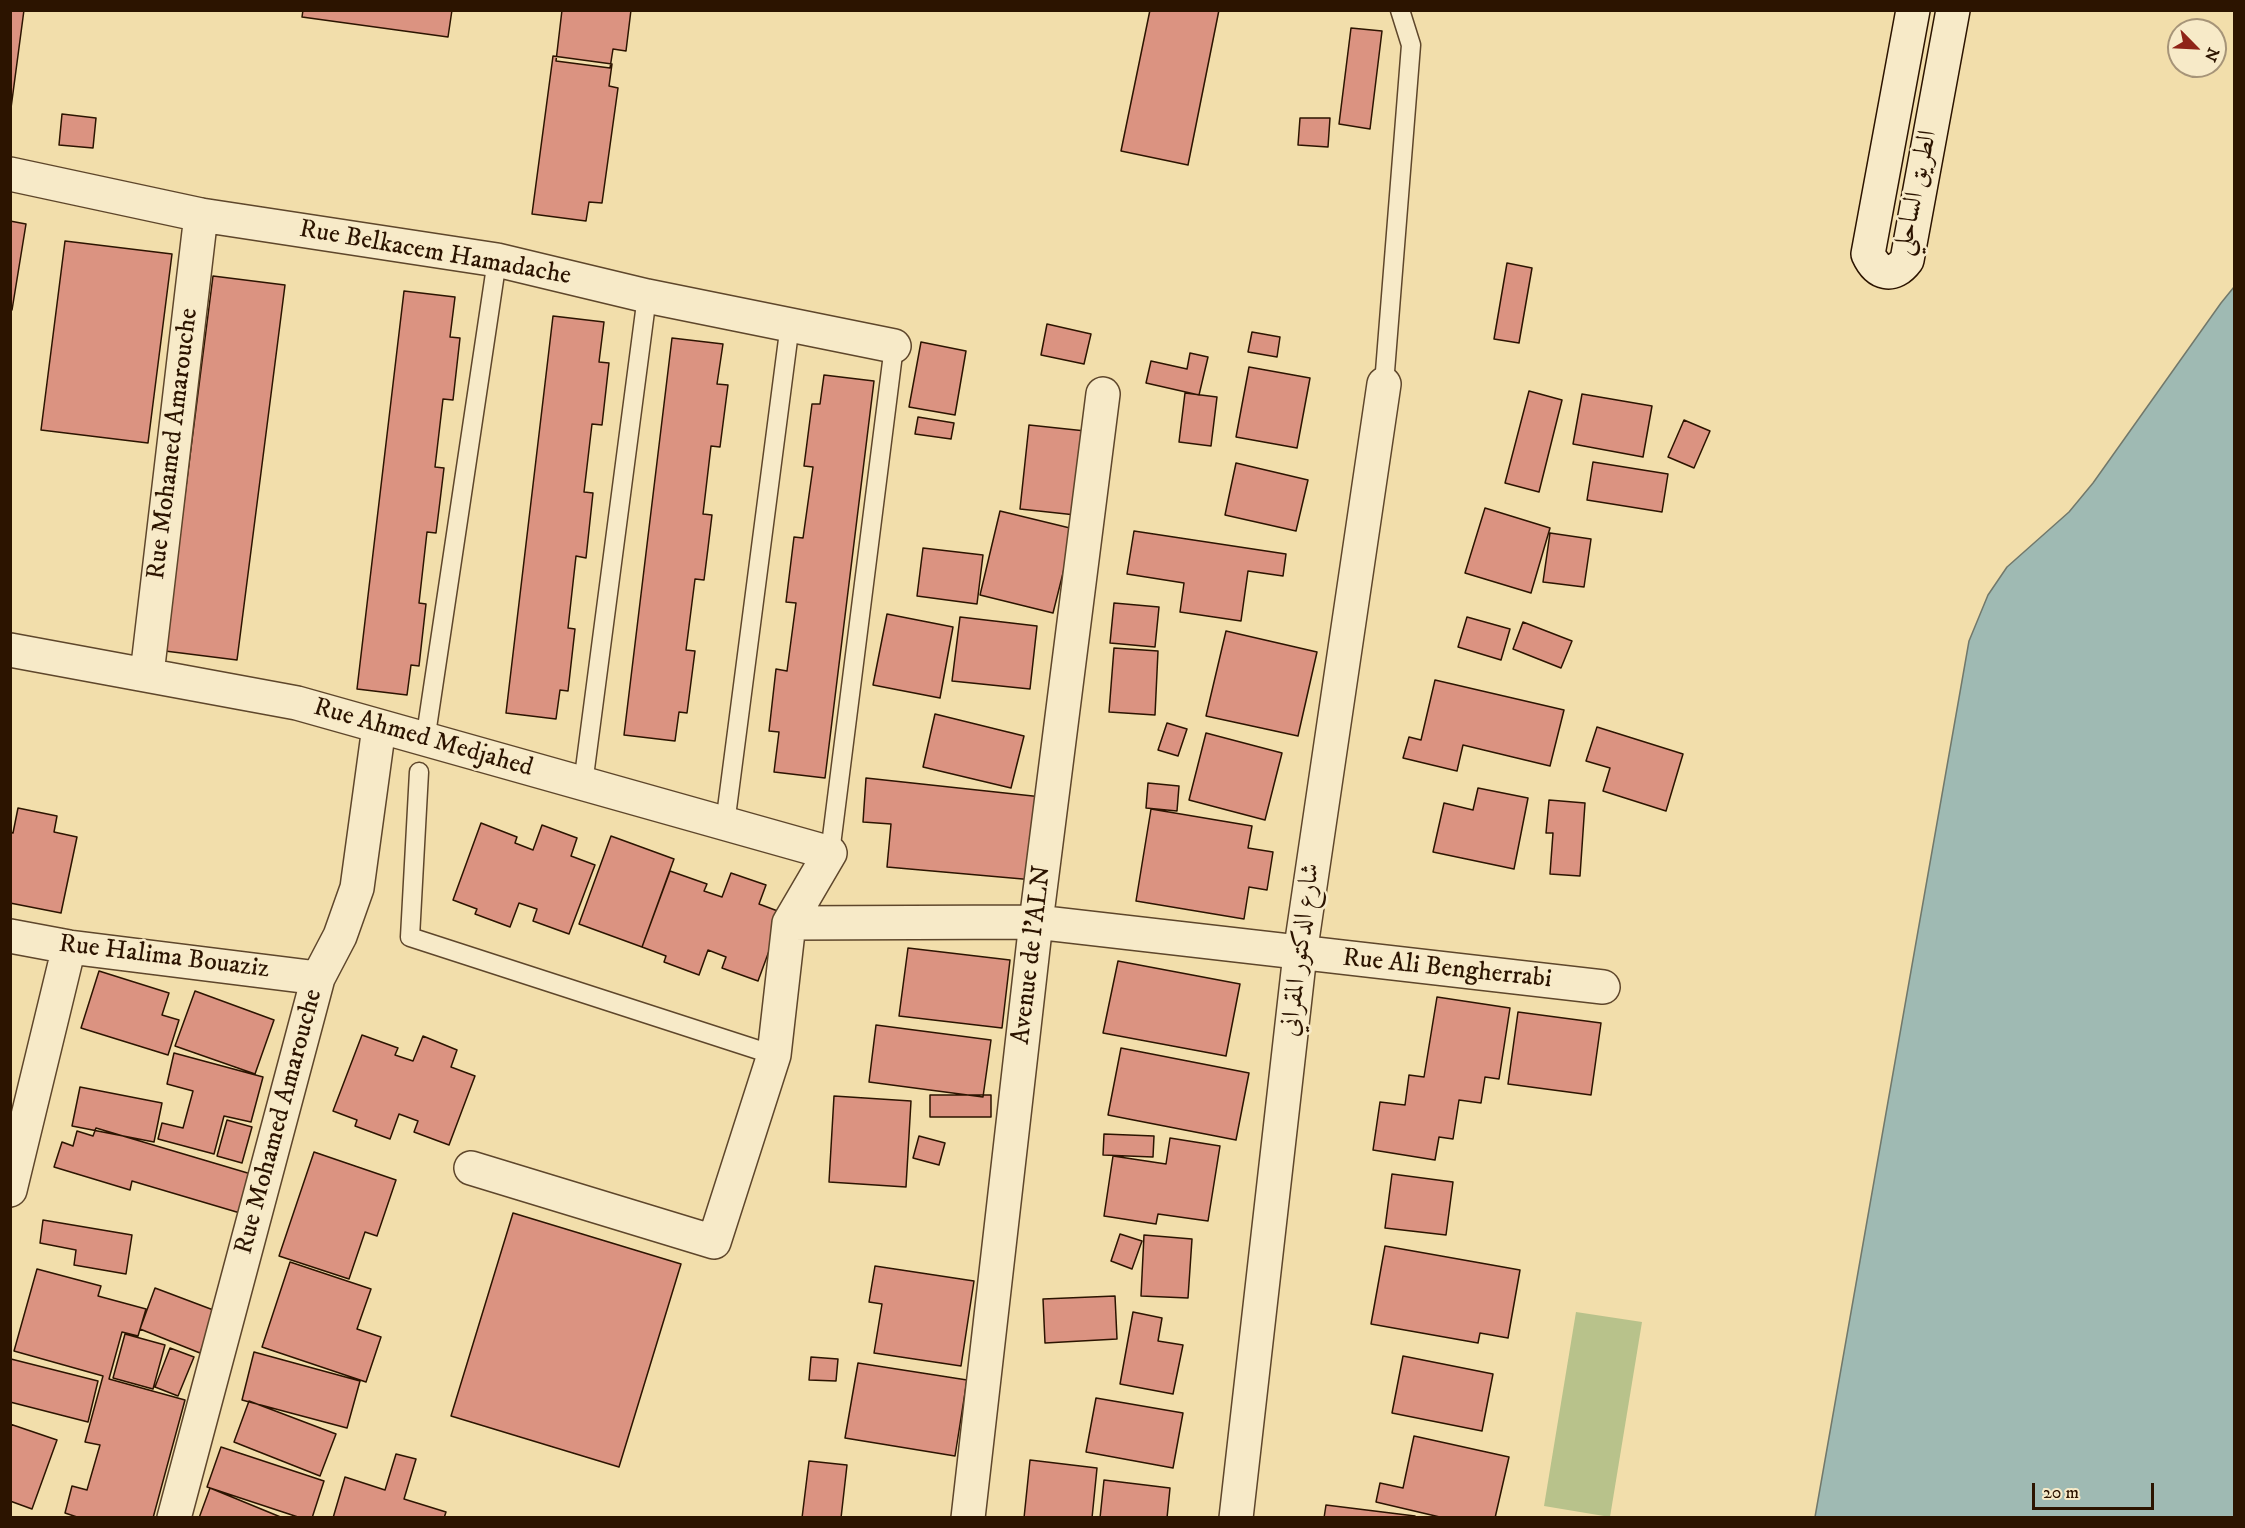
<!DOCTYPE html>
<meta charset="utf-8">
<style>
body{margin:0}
#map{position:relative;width:2245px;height:1528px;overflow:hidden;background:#f2deab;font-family:"IM FELL DW Pica",serif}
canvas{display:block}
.frame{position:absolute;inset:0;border:12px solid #2c1400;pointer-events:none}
.north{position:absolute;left:2167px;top:18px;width:60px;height:60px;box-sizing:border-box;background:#f7eac8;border:2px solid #a69478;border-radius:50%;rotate:114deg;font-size:16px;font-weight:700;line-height:24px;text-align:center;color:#2c1400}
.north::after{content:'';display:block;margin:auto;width:21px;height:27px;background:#8f2418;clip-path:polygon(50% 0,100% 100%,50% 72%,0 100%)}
.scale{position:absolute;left:2032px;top:1483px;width:122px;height:27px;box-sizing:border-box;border:3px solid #2c1400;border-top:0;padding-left:8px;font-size:18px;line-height:21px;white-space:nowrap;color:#2c1400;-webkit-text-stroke:4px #f7eac8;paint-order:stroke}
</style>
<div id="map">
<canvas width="2245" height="1528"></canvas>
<div class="frame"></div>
<div class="north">N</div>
<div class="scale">20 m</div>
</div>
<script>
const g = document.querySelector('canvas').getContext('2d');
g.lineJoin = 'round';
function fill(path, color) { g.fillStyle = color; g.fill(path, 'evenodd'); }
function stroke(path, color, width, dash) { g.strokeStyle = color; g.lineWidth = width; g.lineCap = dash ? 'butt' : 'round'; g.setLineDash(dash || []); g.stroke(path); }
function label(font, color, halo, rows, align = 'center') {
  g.font = font + ' "IM FELL DW Pica",Amiri,serif'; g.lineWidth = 5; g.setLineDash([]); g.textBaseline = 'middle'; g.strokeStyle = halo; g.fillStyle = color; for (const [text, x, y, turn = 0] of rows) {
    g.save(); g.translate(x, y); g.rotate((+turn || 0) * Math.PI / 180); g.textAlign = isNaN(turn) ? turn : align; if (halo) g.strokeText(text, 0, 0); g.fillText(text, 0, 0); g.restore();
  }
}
fill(new Path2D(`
 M 1576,1312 L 1642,1322 L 1610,1517 L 1544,1506 Z`), '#b8c28b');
const water = new Path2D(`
 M 2234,287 L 2234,1517 L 1815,1517 L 1969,641 L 1988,595 L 2007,567 L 2069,512 L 2093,483 L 2221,303 Z`);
fill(water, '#9fbab3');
stroke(water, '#71786b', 1.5);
const building = new Path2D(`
 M 10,10 L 24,10 L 11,108 L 10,108 Z
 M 303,10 L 452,10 L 448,37 L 302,17 Z
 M 562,10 L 631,10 L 626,51 L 613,49 L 610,68 L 556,61 Z
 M 1150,10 L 1219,10 L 1188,165 L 1121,151 Z
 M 1351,28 L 1382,31 L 1370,129 L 1339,124 Z
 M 553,56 L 612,64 L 609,86 L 618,88 L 602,203 L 589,202 L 586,221 L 532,214 Z
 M 62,114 L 96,118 L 93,148 L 59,145 Z
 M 1300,118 L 1330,118 L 1328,147 L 1298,145 Z
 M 10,221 L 26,224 L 12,310 L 10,309 Z
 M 65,241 L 172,254 L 148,443 L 41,430 Z
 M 1507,263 L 1532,268 L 1519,343 L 1494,339 Z
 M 213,276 L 285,285 L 237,660 L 165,651 Z
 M 404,291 L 455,297 L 450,337 L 460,338 L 453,400 L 443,399 L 435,467 L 444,468 L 440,501 L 436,533 L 427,532 L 419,603 L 426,604 L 419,666 L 411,665 L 407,695 L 357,689 Z
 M 553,316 L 604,322 L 599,362 L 609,363 L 602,425 L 592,424 L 584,492 L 593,493 L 586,558 L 576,556 L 568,628 L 575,629 L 568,691 L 560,690 L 556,719 L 506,713 Z
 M 1047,324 L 1091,334 L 1084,364 L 1041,355 Z
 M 1252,332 L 1280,337 L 1277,357 L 1248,352 Z
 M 672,338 L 723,344 L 717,384 L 728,385 L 720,447 L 711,446 L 703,514 L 712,515 L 708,548 L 704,580 L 695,579 L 686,650 L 695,651 L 687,713 L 679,712 L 675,741 L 624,735 Z
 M 921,342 L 966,351 L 955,415 L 909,407 Z
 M 1190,353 L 1208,357 L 1199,395 L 1146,383 L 1151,361 L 1187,369 Z
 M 1249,367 L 1310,378 L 1297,448 L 1236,437 Z
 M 824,375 L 874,381 L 825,778 L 774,772 L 779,732 L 769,731 L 776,669 L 787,671 L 796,603 L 786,602 L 794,537 L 803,538 L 813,467 L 804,466 L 812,404 L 820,404 Z
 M 1529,391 L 1562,400 L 1539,492 L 1505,483 Z
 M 1185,393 L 1217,397 L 1211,446 L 1179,442 Z
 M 1582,394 L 1652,406 L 1643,457 L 1573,444 Z
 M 918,417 L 954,423 L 951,439 L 915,434 Z
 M 1684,420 L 1710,431 L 1694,468 L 1668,457 Z
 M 1029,425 L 1095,432 L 1085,516 L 1020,509 Z
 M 1593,462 L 1668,474 L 1662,512 L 1587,500 Z
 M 1236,463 L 1308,480 L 1296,531 L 1225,515 Z
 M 1485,508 L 1550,528 L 1531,593 L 1465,573 Z
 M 1000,511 L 1074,529 L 1053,613 L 980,595 Z
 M 1134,531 L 1286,554 L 1283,576 L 1248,571 L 1241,621 L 1180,612 L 1184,583 L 1127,574 Z
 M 1550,533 L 1591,539 L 1584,587 L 1543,582 Z
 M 923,548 L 983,555 L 977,604 L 917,596 Z
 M 1114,603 L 1159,607 L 1155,647 L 1110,643 Z
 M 887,614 L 953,627 L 940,698 L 873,685 Z
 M 960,617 L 1037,626 L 1030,689 L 952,681 Z
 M 1467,617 L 1510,629 L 1501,660 L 1458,647 Z
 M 1523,622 L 1572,641 L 1561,668 L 1513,649 Z
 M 1226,631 L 1317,652 L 1298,736 L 1206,716 Z
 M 1114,648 L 1158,651 L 1155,715 L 1109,712 Z
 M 1435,680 L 1564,710 L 1550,766 L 1463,745 L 1457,771 L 1403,758 L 1409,737 L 1421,740 Z
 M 935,714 L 1024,736 L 1011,788 L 923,767 Z
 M 1167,723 L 1187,729 L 1178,756 L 1158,750 Z
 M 1597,727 L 1683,754 L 1666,811 L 1603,791 L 1610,768 L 1586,761 Z
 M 1206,733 L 1282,753 L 1265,820 L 1189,800 Z
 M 866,778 L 1042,797 L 1034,880 L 887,867 L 891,824 L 863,822 Z
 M 1148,783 L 1179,786 L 1177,811 L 1146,808 Z
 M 1478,788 L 1528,798 L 1514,869 L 1433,852 L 1444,803 L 1473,810 Z
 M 1549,800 L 1585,803 L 1580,876 L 1550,874 L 1553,833 L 1546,833 Z
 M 18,808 L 57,816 L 54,832 L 77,837 L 61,913 L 10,903 L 10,832 L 13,833 Z
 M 1151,809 L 1252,826 L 1248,848 L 1273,852 L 1267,890 L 1249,887 L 1244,919 L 1136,901 Z
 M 481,823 L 517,837 L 515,843 L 533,850 L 542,825 L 577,838 L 571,856 L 595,865 L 569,934 L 533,921 L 537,909 L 519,903 L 510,927 L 475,914 L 477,909 L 453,900 Z
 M 611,836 L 674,859 L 642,947 L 579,924 Z
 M 670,871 L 707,884 L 704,891 L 722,897 L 731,873 L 766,885 L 759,904 L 783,913 L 758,981 L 722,968 L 726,957 L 708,950 L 699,975 L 664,962 L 666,956 L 642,947 Z
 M 908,948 L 1010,960 L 1002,1028 L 899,1016 Z
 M 1118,961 L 1240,984 L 1226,1056 L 1103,1033 Z
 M 99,971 L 169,993 L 162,1015 L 179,1020 L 168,1055 L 81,1028 Z
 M 195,991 L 274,1020 L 255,1074 L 175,1046 Z
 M 1437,997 L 1510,1008 L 1499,1079 L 1485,1077 L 1481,1103 L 1459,1100 L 1453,1139 L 1439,1137 L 1435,1160 L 1373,1150 L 1380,1102 L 1405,1105 L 1409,1075 L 1424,1077 Z
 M 1518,1012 L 1601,1023 L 1591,1095 L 1508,1084 Z
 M 876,1025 L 991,1040 L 983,1097 L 869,1082 Z
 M 362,1035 L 398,1048 L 395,1055 L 413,1061 L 423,1036 L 457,1050 L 451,1067 L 475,1076 L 449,1145 L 414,1132 L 418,1121 L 399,1114 L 390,1139 L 355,1126 L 357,1120 L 333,1111 Z
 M 1121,1048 L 1249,1073 L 1236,1140 L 1108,1115 Z
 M 174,1053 L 263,1077 L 251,1122 L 224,1116 L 214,1154 L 158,1139 L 162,1123 L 183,1128 L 193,1091 L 167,1084 Z
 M 80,1087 L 162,1103 L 154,1142 L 72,1126 Z
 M 930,1095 L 991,1095 L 991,1117 L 930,1117 Z
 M 834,1096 L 911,1101 L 906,1187 L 829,1182 Z
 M 227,1120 L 252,1127 L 242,1163 L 217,1156 Z
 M 96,1128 L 251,1174 L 240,1213 L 132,1181 L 130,1190 L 54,1167 L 62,1142 L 73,1146 L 77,1131 L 93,1136 Z
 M 1104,1134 L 1154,1136 L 1153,1157 L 1103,1155 Z
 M 919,1136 L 945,1143 L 939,1165 L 913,1158 Z
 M 1170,1138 L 1220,1146 L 1208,1221 L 1158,1214 L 1156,1224 L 1104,1216 L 1113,1156 L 1166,1164 Z
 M 314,1152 L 396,1180 L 377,1236 L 365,1232 L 349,1279 L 279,1256 Z
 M 1392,1174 L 1453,1182 L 1446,1235 L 1385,1228 Z
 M 513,1213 L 681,1264 L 619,1467 L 451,1416 Z
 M 43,1220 L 132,1235 L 126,1274 L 74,1265 L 76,1250 L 40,1243 Z
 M 1120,1234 L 1142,1241 L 1132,1269 L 1111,1261 Z
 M 1144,1235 L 1192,1239 L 1188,1298 L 1141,1296 Z
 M 1385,1246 L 1520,1270 L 1508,1338 L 1480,1333 L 1478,1343 L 1371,1324 Z
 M 290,1262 L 371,1289 L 357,1329 L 381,1337 L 366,1382 L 262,1347 Z
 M 875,1266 L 974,1281 L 961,1366 L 874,1353 L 882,1304 L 869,1302 Z
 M 37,1269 L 101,1286 L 98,1296 L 146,1309 L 138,1336 L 122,1332 L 109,1379 L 185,1400 L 153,1518 L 80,1518 L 65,1513 L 72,1486 L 87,1490 L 100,1445 L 85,1442 L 103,1376 L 14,1351 Z
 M 155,1288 L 216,1311 L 200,1353 L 140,1329 Z
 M 1115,1296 L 1117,1339 L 1045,1343 L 1043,1299 Z
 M 1133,1312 L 1162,1318 L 1158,1341 L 1183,1345 L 1173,1394 L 1120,1384 Z
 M 125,1334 L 165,1345 L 153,1389 L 113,1378 Z
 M 170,1348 L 194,1357 L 178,1396 L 155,1387 Z
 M 254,1352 L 360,1381 L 347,1428 L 242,1400 Z
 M 1403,1356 L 1493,1374 L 1482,1431 L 1392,1413 Z
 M 811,1357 L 838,1359 L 836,1381 L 809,1380 Z
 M 11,1359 L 98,1381 L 88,1422 L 10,1402 Z
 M 858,1363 L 967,1380 L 955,1456 L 845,1438 Z
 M 1096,1398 L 1183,1413 L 1173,1468 L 1086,1452 Z
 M 249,1401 L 336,1434 L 320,1476 L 234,1442 Z
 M 10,1424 L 57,1440 L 32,1509 L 10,1501 Z
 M 1414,1436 L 1509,1457 L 1495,1518 L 1444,1518 L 1376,1502 L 1380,1483 L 1403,1488 Z
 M 221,1447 L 324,1481 L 312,1518 L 301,1518 L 207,1487 Z
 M 396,1454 L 416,1459 L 404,1499 L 446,1512 L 444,1518 L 333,1518 L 345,1477 L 385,1490 Z
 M 1030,1460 L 1097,1468 L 1092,1518 L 1024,1518 Z
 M 809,1461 L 847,1465 L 841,1518 L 802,1518 Z
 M 1104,1480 L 1170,1488 L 1167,1518 L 1100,1518 Z
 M 210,1488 L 283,1518 L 199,1518 Z
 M 1326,1505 L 1415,1516 L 1414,1518 L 1324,1518 Z`);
fill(building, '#db9381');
stroke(building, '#2c1400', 1.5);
const lane = new Path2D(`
 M 1384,384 L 1411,45 L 1400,10
 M 425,741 L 497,260
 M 419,772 L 410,937 L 774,1055
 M 583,784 L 647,296
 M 725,824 L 790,324
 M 830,853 L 894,346`);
const street = new Path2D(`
 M 10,174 L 201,215 L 497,260 L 647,296 L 894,346
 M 10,650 L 297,703 L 830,853 L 789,923 L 774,1055 L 714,1242 L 471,1168
 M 147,674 L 201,215
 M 789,923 L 1036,922 L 1603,987
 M 10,936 L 69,947 L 318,978
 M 10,1190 L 69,947
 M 174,1518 L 318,978 L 340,936 L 357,888 L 379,727
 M 968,1518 L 1036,922 L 1103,394
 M 1236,1518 L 1300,954 L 1384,384`);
const secondary = new Path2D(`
 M 1913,10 L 1868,254 C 1877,274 1893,279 1907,260 L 1953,10`);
stroke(lane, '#5e462b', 21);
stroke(street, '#5e462b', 36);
stroke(secondary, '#2c1400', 36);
stroke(lane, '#f7eac8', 18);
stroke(street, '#f7eac8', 33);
stroke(secondary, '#f7eac8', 33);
label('26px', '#2c1400', '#f7eac8', [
 ["الطريق الساحلي",1917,193,-78],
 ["Rue Belkacem Hamadache",435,254,10],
 ["Rue Mohamed Amarouche",174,444,-83],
 ["Rue Ahmed Medjahed",423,739,16],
 ["شارع الدكتور المقراني",1302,950,-83],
 ["Avenue de l'ALN",1033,955,-83],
 ["Rue Halima Bouaziz",164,958,7],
 ["Rue Ali Bengherrabi",1447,970,6],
 ["Rue Mohamed Amarouche",280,1122,-75]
]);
</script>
